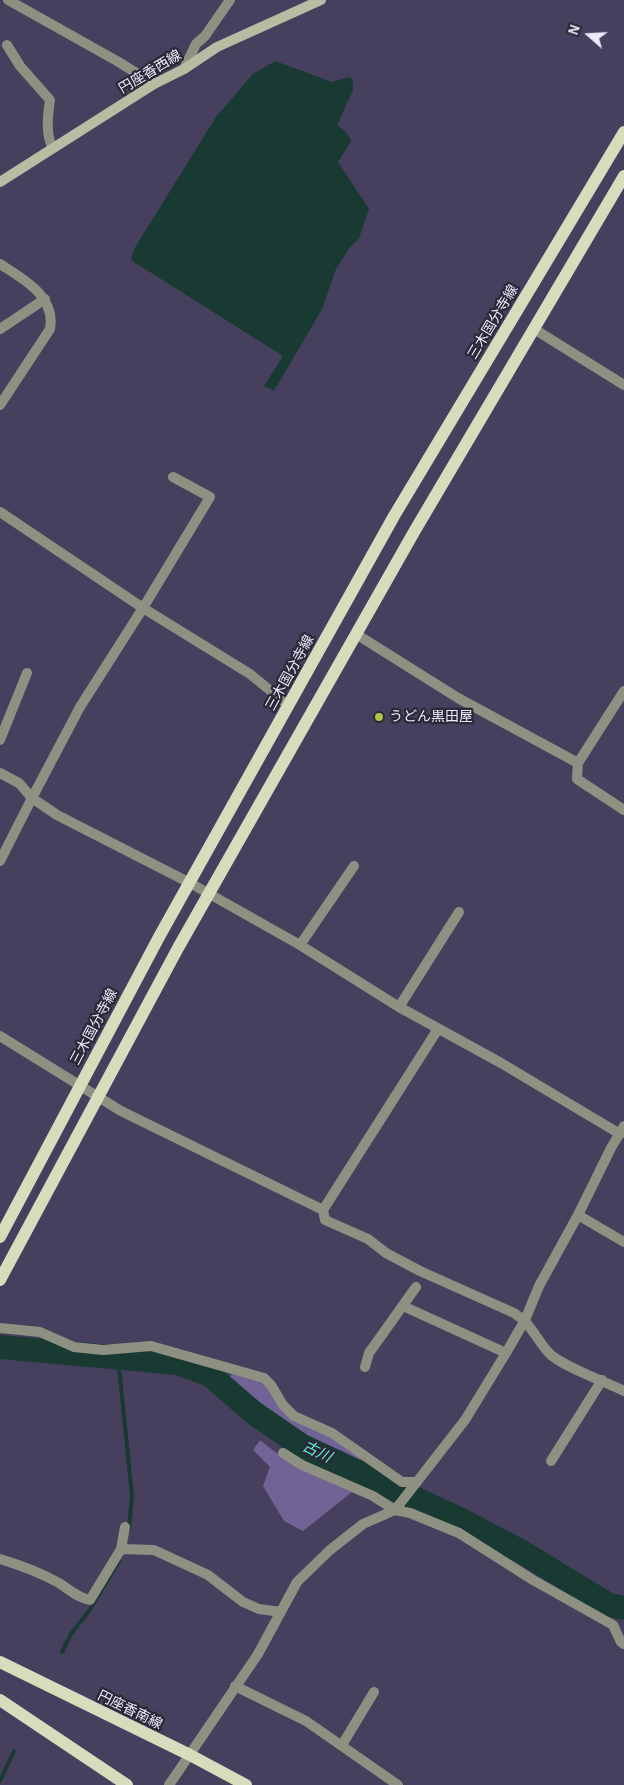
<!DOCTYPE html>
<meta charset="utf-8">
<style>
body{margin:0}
#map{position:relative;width:624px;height:1785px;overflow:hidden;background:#473f5e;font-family:"Alegreya Sans",sans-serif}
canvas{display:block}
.north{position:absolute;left:564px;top:10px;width:50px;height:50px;-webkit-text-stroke:4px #2c2837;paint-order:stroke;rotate:289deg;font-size:14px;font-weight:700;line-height:20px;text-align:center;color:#eeeafd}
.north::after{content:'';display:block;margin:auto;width:18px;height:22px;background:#eeeafd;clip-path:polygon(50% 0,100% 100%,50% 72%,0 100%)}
</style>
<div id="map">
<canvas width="624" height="1785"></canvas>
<div class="north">N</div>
</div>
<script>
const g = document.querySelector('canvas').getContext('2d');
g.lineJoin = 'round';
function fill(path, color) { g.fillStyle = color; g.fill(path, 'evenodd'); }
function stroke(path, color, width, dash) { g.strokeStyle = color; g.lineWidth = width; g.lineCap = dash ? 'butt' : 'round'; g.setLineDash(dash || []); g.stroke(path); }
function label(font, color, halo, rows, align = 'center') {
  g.font = font + ' "Alegreya Sans","Noto Sans JP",sans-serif'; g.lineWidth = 4.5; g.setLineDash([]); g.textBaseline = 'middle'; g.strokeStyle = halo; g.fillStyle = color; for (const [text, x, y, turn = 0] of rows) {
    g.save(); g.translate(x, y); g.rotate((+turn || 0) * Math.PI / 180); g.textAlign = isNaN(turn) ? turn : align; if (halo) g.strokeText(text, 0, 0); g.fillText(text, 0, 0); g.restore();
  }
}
fill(new Path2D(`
 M 234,1372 L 261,1381 L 270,1388 L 281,1408 L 363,1457 L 360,1462 L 308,1445 L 294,1437 L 228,1379 Z
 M 260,1440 C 290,1465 317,1477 352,1492 L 303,1531 L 284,1521 L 263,1486 L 270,1467 L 253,1450 Z`), '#726397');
fill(new Path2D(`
 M 275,61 L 332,82 L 349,77 L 353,79 L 353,90 L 337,125 L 346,132 L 351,141 L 338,162 L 369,209 L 359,238 L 350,247 L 336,269 L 322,309 L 274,391 L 264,386 L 283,356 L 134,262 L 131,258 L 134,249 L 216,117 L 253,74 Z`), '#183a32');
stroke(new Path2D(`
 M 118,1357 L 132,1496 L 129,1529
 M 62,1652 L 71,1634 L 89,1611 L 119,1561
 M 0,1781 L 14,1751`), '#183a32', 4);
stroke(new Path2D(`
 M 0,1347 L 178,1363 L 210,1375 L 254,1413 L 302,1446 L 459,1519 L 522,1552 L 609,1605 L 624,1608`), '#183a32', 24);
stroke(new Path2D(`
 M 8,0 L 117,61 L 154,84
 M 7,45 L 20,66 L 50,100 C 48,114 45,135 53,148
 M 184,69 L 196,44 L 205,36 L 230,0
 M 0,264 C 23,279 56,296 50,329 L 0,405
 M 0,329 L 45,299
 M 534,329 L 624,385
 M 0,512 L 143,608 L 250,674 L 289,706
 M 356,634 L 458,698 L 578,763
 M 624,691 L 578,763 L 577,779 L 624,810
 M 0,740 L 27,673
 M 0,773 L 19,783 L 32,798 L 57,815 L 190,883 L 300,945 L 399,1007 L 501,1063 L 620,1134
 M 0,861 L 32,798 L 80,707 L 143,608 L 210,497 L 173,477
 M 300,945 L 354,866
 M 399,1007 L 459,912
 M 0,1036 L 121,1111 L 323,1210 L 438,1029
 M 323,1210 L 325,1220 L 368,1239 L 386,1253 L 420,1271 L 514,1313 C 532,1324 535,1338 549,1353 C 561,1366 606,1382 624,1391
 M 578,1215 L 624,1242
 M 403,1306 L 506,1353
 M 0,1328 L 40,1332 L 74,1347 L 103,1350 L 151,1346 L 264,1378 L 271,1385 L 283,1405 L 294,1416 L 332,1433 L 402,1482 L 417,1482
 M 365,1367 L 369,1353 L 416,1287
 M 283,1453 L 302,1465 L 373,1496 L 395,1510 L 410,1513 L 459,1533 L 533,1580 L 613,1625 L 621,1642 L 624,1644
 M 551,1461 L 602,1380
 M 121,1549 L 154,1550 L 208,1575 L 243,1602 L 259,1609 L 281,1612
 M 0,1559 C 20,1565 41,1573 59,1583 C 70,1590 78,1598 90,1600 L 121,1549 L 125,1527
 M 235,1686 L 306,1721 L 398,1785
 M 342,1745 L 374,1692
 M 169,1785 L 258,1654 L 297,1582 L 330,1550 L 363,1524 L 395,1510 L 465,1420 L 506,1353 L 525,1320 L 539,1286 L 578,1215 L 611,1148 L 624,1126`), '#8e9181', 10);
stroke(new Path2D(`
 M 0,182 L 154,84 L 184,69 L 217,47 L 321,0`), '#b7bca2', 10);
stroke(new Path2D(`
 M 0,1237 L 159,937 L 394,516 L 624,132
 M 0,1280 L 178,948 L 414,532 L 624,176
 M 0,1662 L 190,1755 L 246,1785
 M 0,1700 L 127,1785`), '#d6ddbc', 12);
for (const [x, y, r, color] of [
 [379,717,5,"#b2c34c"]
]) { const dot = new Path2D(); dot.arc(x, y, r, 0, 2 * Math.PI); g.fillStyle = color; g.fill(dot); stroke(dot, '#2c2837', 2); }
label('14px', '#eeeafd', '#2c2837', [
 ["円座香西線",150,72,-31],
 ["三木国分寺線",493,322,-59],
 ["三木国分寺線",290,673,-61],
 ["三木国分寺線",94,1027,-62],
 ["円座香南線",130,1710,26]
]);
label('14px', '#eeeafd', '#2c2837', [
 ["うどん黒田屋",389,717]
], 'left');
label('italic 15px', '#5df5d5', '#2c2837', [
 ["古川",317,1452,26]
]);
</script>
